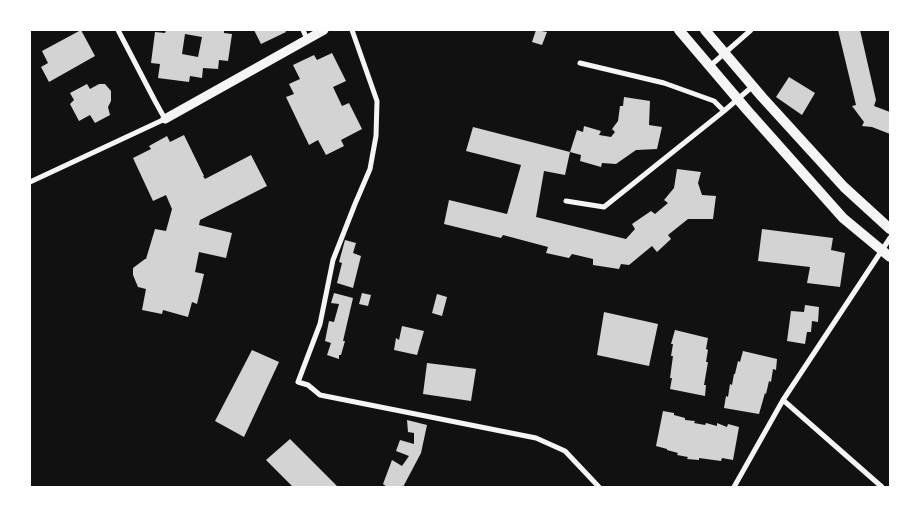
<!DOCTYPE html>
<style>
body{margin:0}
#map{position:relative;width:920px;height:517px;overflow:hidden;background:#111;font-family:Inter,sans-serif}
canvas{display:block}
.frame{position:absolute;inset:0;border:31px solid #fff;pointer-events:none}
</style>
<div id="map">
<canvas width="920" height="517"></canvas>
<div class="frame"></div>
</div>
<script>
const g = document.querySelector('canvas').getContext('2d');
g.lineJoin = 'round';
function fill(path, color) { g.fillStyle = color; g.fill(path, 'evenodd'); }
function stroke(path, color, width, dash) { g.strokeStyle = color; g.lineWidth = width; g.lineCap = dash ? 'butt' : 'round'; g.setLineDash(dash || []); g.stroke(path); }
fill(new Path2D(`
 M 81,30 L 95,56 L 49,82 L 41,67 L 48,63 L 42,51 Z
 M 166,30 L 224,30 L 224,33 L 232,34 L 228,61 L 219,60 L 218,69 L 203,68 L 202,78 L 190,76 L 189,82 L 158,78 L 160,64 L 151,63 L 155,32 L 165,33 ZM 185,34 L 202,37 L 198,57 L 182,54 Z
 M 254,30 L 285,30 L 286,32 L 261,44 Z
 M 536,30 L 547,32 L 542,45 L 532,42 Z
 M 838,30 L 860,30 L 876,100 L 874,106 L 890,112 L 890,134 L 872,127 L 862,126 L 864,122 L 852,106 L 856,105 Z
 M 332,53 L 346,81 L 333,87 L 342,106 L 349,103 L 362,129 L 341,140 L 344,146 L 326,155 L 318,140 L 309,145 L 286,97 L 294,94 L 289,84 L 300,79 L 293,65 L 314,55 L 317,60 Z
 M 789,77 L 815,93 L 802,115 L 776,97 Z
 M 87,84 L 90,89 L 99,84 L 105,84 L 111,91 L 111,101 L 108,107 L 110,115 L 95,123 L 90,115 L 79,121 L 70,104 L 74,100 L 70,93 Z
 M 624,97 L 650,101 L 649,125 L 662,127 L 657,149 L 636,150 L 616,164 L 602,163 L 601,167 L 580,161 L 581,155 L 570,152 L 565,175 L 544,171 L 536,217 L 626,239 L 635,229 L 632,224 L 651,211 L 655,214 L 668,203 L 664,200 L 674,188 L 677,169 L 701,172 L 698,183 L 702,195 L 716,196 L 713,219 L 688,219 L 668,235 L 671,239 L 657,252 L 652,246 L 629,265 L 621,264 L 619,269 L 593,265 L 593,259 L 572,254 L 569,258 L 546,253 L 548,247 L 503,235 L 501,238 L 444,224 L 449,200 L 507,214 L 521,165 L 466,151 L 473,127 L 570,152 L 577,130 L 583,132 L 584,126 L 601,131 L 599,135 L 611,137 L 615,132 L 612,129 L 618,121 L 620,106 L 623,106 Z
 M 184,135 L 204,176 L 203,176 L 205,179 L 251,155 L 267,186 L 200,220 L 199,225 L 232,233 L 226,258 L 199,252 L 195,272 L 204,274 L 197,304 L 192,302 L 188,317 L 163,310 L 162,314 L 142,310 L 146,289 L 138,287 L 133,275 L 133,268 L 145,259 L 146,259 L 155,229 L 166,231 L 172,209 L 166,195 L 153,201 L 133,158 L 151,149 L 149,146 L 167,136 L 170,142 Z
 M 762,229 L 833,238 L 831,250 L 845,253 L 840,287 L 807,283 L 810,267 L 758,261 Z
 M 345,240 L 356,243 L 353,253 L 361,256 L 353,288 L 337,283 L 342,263 L 339,262 Z
 M 334,293 L 353,298 L 343,341 L 345,341 L 341,355 L 339,355 L 339,359 L 327,355 L 331,343 L 325,341 L 329,321 L 334,322 L 339,304 L 331,303 Z
 M 362,293 L 371,295 L 368,306 L 359,304 Z
 M 437,294 L 447,297 L 442,316 L 432,313 Z
 M 805,305 L 819,307 L 818,322 L 812,321 L 811,332 L 807,332 L 805,344 L 787,341 L 791,311 L 804,312 Z
 M 604,312 L 658,324 L 649,366 L 597,355 Z
 M 402,326 L 424,331 L 417,355 L 394,350 L 396,338 L 399,340 Z
 M 675,330 L 708,338 L 706,349 L 708,350 L 706,362 L 708,362 L 704,385 L 706,385 L 705,396 L 670,389 L 672,378 L 670,378 L 673,356 L 671,356 L 673,344 L 671,344 Z
 M 252,350 L 279,362 L 244,437 L 215,421 Z
 M 743,351 L 777,359 L 776,370 L 773,369 L 771,382 L 769,381 L 766,394 L 765,393 L 759,414 L 724,408 L 726,396 L 728,397 L 730,384 L 732,385 L 734,374 L 735,374 L 738,361 L 740,362 Z
 M 427,363 L 476,369 L 471,401 L 423,394 Z
 M 663,411 L 674,413 L 674,415 L 685,418 L 685,420 L 695,421 L 694,423 L 705,425 L 706,423 L 717,426 L 717,423 L 727,427 L 728,424 L 739,427 L 733,460 L 722,458 L 721,461 L 699,458 L 699,460 L 687,459 L 688,457 L 677,455 L 678,453 L 667,450 L 667,449 L 656,446 Z
 M 407,420 L 427,425 L 421,453 L 403,487 L 387,487 L 383,484 L 392,460 L 402,466 L 409,456 L 396,451 L 400,440 L 414,444 L 414,433 L 408,432 Z
 M 290,439 L 338,487 L 293,487 L 266,460 Z`), '#d3d3d3');
stroke(new Path2D(`
 M 303,30 L 307,39
 M 352,30 L 377,101 L 376,136 L 370,169 L 355,204 L 333,260 L 320,324 L 298,382 L 308,385 L 320,395 L 536,438 L 565,451 L 599,487
 M 580,63 L 664,83 L 714,101 L 724,111
 M 710,66 L 751,30
 M 30,182 L 165,119 L 155,101 L 118,30
 M 566,201 L 604,207 L 724,111 L 753,86
 M 783,400 L 882,487
 M 734,487 L 783,400 L 890,238`), '#f5f5f5', 5);
stroke(new Path2D(`
 M 165,119 L 324,30`), '#f5f5f5', 9);
stroke(new Path2D(`
 M 679,30 L 747,110 L 843,218 L 890,257
 M 705,30 L 762,97 L 844,187 L 890,229`), '#f5f5f5', 10);
</script>
